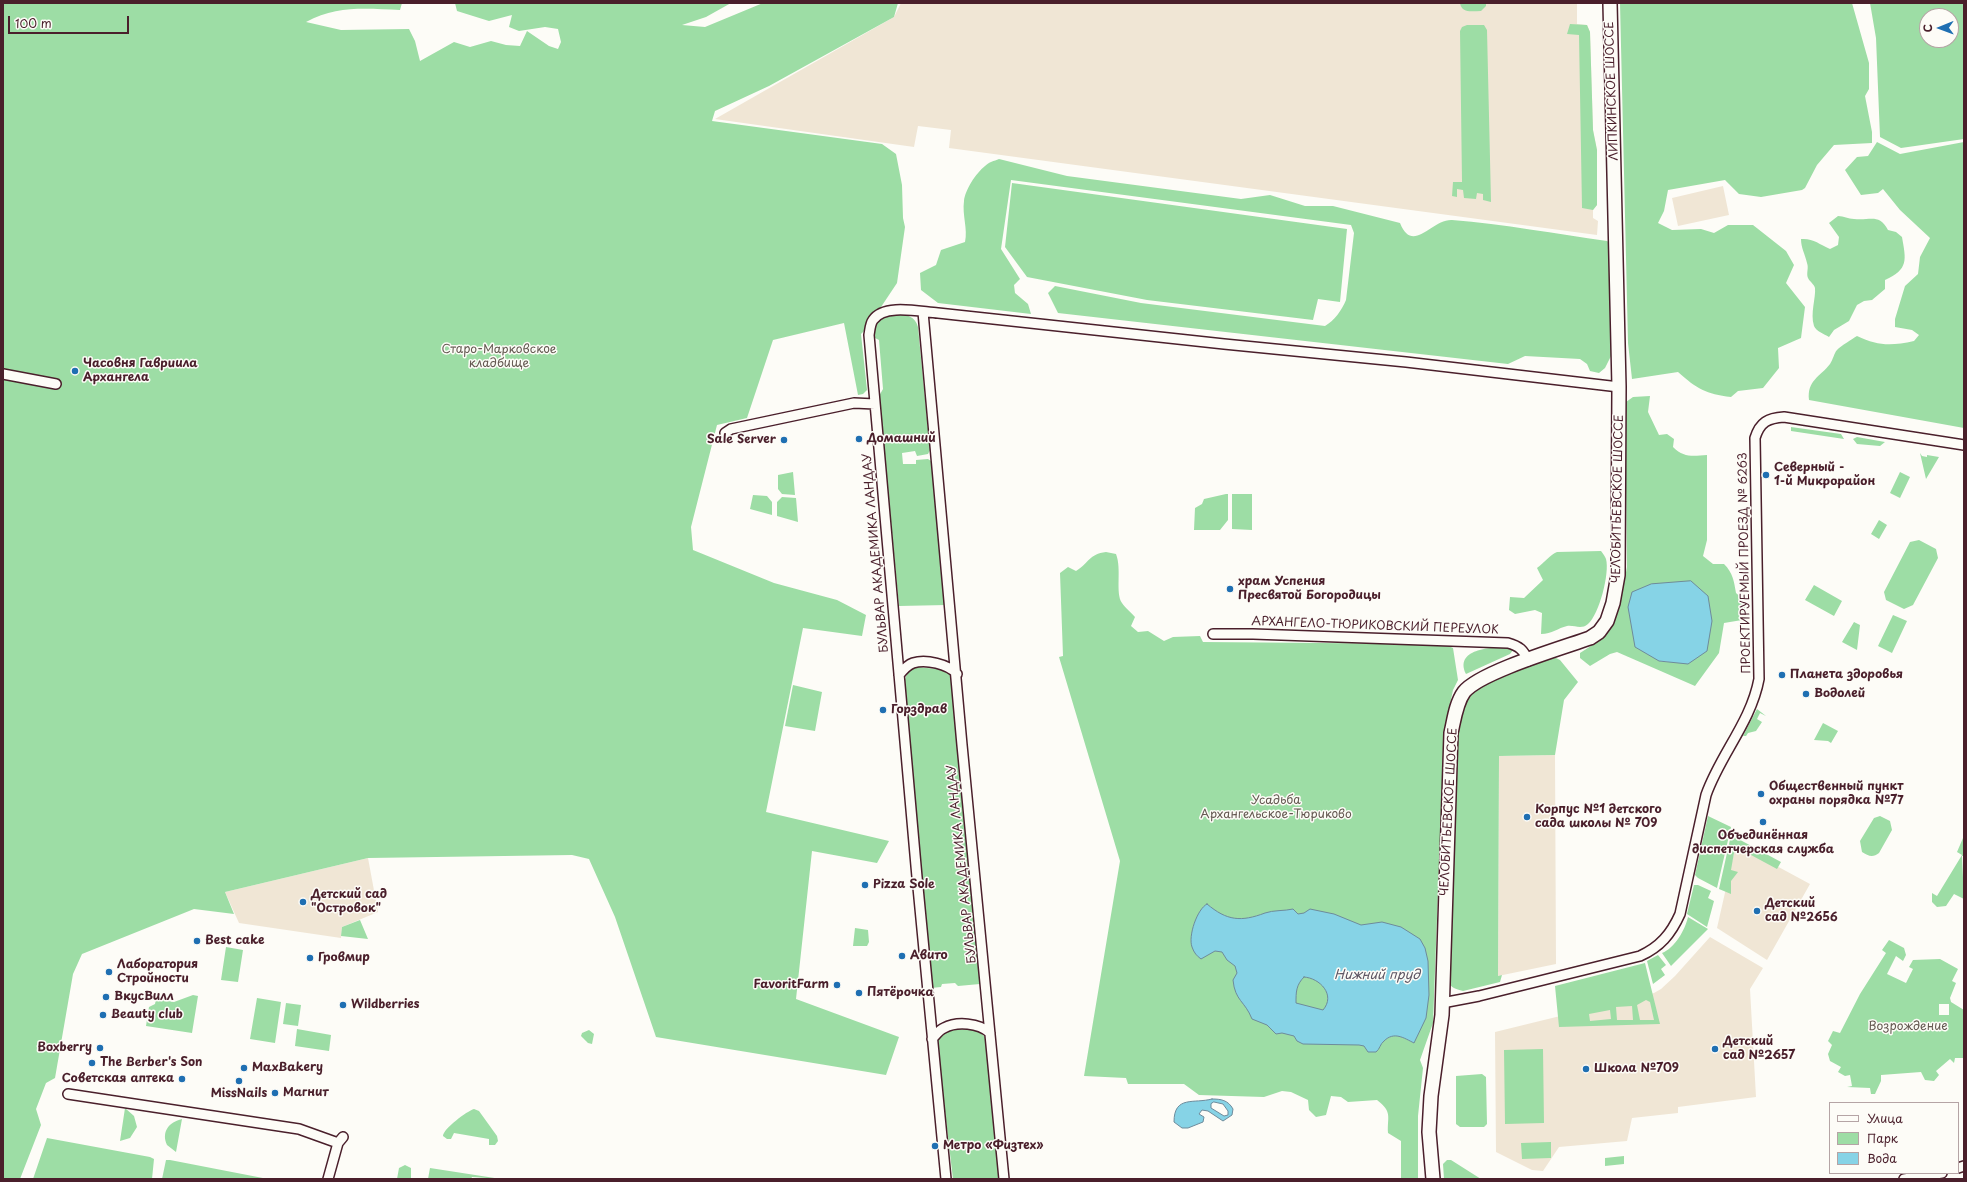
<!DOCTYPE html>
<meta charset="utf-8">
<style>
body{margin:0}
#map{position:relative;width:1967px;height:1182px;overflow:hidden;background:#fdfcf7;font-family:"Playpen Sans",sans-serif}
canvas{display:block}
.frame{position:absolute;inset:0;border:4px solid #4a1f2b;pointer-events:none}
.legend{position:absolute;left:1829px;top:1102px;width:130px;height:72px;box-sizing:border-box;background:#fdfcf7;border:1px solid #b5a4a5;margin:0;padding:5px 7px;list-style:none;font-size:12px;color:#4a1f2b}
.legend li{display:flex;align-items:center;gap:8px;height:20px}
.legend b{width:20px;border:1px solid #b5a4a5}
.north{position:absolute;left:1919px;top:8px;width:40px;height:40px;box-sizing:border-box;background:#fdfcf7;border:1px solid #b5a4a5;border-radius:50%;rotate:269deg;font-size:11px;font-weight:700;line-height:16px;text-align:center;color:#4a1f2b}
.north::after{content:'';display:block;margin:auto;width:14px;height:18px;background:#1f6fb2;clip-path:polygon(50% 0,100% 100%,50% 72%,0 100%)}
.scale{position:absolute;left:8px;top:16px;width:121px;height:18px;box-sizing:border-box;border:2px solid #4a1f2b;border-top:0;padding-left:5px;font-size:12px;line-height:14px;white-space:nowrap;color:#4a1f2b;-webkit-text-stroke:3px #fdfcf7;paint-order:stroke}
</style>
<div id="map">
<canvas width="1967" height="1182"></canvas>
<div class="frame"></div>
<ul class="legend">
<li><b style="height:5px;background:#fdfcf7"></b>Улица</li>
<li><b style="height:11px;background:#9ddda5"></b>Парк</li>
<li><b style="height:11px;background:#86d3e6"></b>Вода</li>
</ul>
<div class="north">С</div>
<div class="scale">100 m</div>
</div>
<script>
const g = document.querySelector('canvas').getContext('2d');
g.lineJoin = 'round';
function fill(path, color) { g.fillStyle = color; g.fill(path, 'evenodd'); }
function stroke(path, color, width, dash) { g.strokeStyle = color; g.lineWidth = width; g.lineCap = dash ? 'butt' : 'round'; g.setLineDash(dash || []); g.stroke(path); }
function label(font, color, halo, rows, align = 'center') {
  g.font = font + ' "Playpen Sans",sans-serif'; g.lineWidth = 3; g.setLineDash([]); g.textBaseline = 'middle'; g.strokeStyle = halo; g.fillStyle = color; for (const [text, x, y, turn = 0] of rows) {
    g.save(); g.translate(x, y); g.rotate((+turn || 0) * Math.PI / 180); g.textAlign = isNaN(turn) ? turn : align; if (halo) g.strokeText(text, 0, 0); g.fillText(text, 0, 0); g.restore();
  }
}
fill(new Path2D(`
 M 901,3 L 1577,3 L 1577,24 L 1587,25 L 1590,32 L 1593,130 L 1597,150 L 1597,205 L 1593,210 L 1593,218 L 1598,221 L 1597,235 L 949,148 L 951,130 L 918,126 L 914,147 L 715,119 L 894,17 Z
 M 1723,186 L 1729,215 L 1678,226 L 1672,198 Z
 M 1555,755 L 1556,964 L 1498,976 L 1499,756 Z
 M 1736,844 L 1810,884 L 1767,960 L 1717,928 Z
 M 368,858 L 378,912 L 342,927 L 341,938 L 239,923 L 225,892 Z
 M 1710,937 L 1763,968 L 1750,989 L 1756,1097 L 1678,1107 L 1678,1113 L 1632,1118 L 1627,1141 L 1559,1147 L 1543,1171 L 1532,1170 L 1496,1152 L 1495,1032 L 1654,993 L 1661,989 L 1675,976 Z`), '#f0e6d5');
fill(new Path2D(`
 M 3,3 L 402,3 L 400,10 C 366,9 338,5 306,22 L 341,30 L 409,29 L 415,41 L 420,61 L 454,42 L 470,47 L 491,41 L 506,45 L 520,46 L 527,31 L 549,46 L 558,49 L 561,42 L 558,29 L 545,27 L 519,31 L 509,27 L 512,15 L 489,21 L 457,11 L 455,3 L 731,3 L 706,17 L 682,25 L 705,27 L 763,3 L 898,3 L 894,17 L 769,86 L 715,111 L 712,121 L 882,144 L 896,154 L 902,185 L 903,218 L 905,227 L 897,283 L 881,307 L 868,319 L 867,328 L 861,334 L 867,390 L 863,394 L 858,395 L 844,323 L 773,340 L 747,418 L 717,425 L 691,527 L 693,550 L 774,583 L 837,600 L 866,615 L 862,636 L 803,628 L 766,812 L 889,841 L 877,863 L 812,851 L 796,999 L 899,1037 L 886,1075 L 656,1037 L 615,917 L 589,859 L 572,855 L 368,858 L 225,892 L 234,914 L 194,909 L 82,954 L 73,974 L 55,1078 L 46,1083 L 36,1109 L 41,1125 L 20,1179 L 3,1179 Z
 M 1460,3 L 1486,3 L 1486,6 L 1481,11 C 1472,11 1462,14 1460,3 Z
 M 1620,3 L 1852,3 L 1869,63 L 1869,89 L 1865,96 L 1872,132 L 1872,143 L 1834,145 L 1817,165 L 1805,188 L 1802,190 L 1761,197 L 1739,194 L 1725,180 L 1668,190 L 1664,211 L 1658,223 L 1672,230 L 1701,229 L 1714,233 L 1728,225 L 1753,225 L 1786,251 L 1794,265 L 1786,283 L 1805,307 L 1801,338 L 1778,348 L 1779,368 L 1763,388 L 1738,391 L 1731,397 C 1706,394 1697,389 1678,372 L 1632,379 L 1628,343 Z
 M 1870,3 L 1964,3 L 1964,139 L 1901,148 L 1880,137 L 1876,38 ZM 1927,16 L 1951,16 L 1951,40 L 1927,40 Z
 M 1570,24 L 1587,25 L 1590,32 L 1593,130 L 1597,150 L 1597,205 L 1593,210 L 1582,208 L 1579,35 L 1567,34 Z
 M 1467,25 L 1484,25 L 1487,30 L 1491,202 L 1483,200 L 1483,194 L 1477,193 L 1476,199 L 1464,198 L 1463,190 L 1457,189 L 1457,197 L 1452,196 L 1453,182 L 1462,182 L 1460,31 L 1462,27 Z
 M 1877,142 L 1900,154 L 1964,142 L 1964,428 L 1809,400 C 1807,380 1820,377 1830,364 C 1833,360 1834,353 1837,350 C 1841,346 1852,339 1857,336 C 1878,346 1891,346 1914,341 L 1919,335 L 1912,330 L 1895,327 L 1895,319 L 1905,286 L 1918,274 L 1920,257 L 1930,238 L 1900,210 L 1883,189 L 1878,193 L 1861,195 L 1845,170 L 1857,157 L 1868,156 Z
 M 999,159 L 1067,176 L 1241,199 L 1270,195 L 1305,206 L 1333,206 L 1400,223 C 1413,255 1431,219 1452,220 C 1504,224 1556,234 1607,241 L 1610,243 L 1612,354 L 1605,368 L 1599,373 L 1590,371 L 1587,364 L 1580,359 L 1525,356 L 1508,364 L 1058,313 L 1048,293 L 1055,286 L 1141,303 L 1325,326 C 1334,321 1342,310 1346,300 L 1354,233 L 1351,225 L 1011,180 L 1001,249 L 1020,279 L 1014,285 L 1015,293 L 1028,304 L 1031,314 L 938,303 L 921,290 L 920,273 L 936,265 L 941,250 L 965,242 C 968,229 962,215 964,201 C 965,190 976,173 985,166 C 989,162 994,161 999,159 Z
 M 1012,183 L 1347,229 L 1340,302 L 1318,299 L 1313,320 L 1147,300 L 1027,277 L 1005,247 Z
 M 1838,216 C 1844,216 1848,219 1854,219 C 1870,221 1879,213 1888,230 L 1896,232 L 1902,237 C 1906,260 1909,269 1885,280 L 1885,289 L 1872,300 L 1864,301 L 1857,305 L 1849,321 L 1834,330 L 1829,337 C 1824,334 1816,331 1814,326 C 1810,313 1816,298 1815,288 C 1814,284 1810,282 1808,278 C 1806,273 1809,268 1807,263 C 1805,254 1801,248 1801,239 C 1813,238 1819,244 1830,249 L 1838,245 L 1839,237 L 1829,223 Z
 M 897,313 C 907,315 915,316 918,327 L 930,450 L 928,454 L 917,456 L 915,451 L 902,453 L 903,464 L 916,464 L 916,460 L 928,459 L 931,461 L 946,605 L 899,606 L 879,396 L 883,389 L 879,340 L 875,338 L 875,324 L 882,316 Z
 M 1650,396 L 1648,412 L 1659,435 L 1667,434 L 1674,439 L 1673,447 C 1684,458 1693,456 1707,455 L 1707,540 L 1703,556 L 1713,564 L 1724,564 C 1733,573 1734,581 1736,593 C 1745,600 1748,609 1742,620 L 1724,623 L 1719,653 L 1695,686 L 1617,652 L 1610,654 L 1590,666 L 1580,658 L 1580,653 L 1594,644 L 1612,626 L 1620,604 L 1627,567 L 1625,410 L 1626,402 L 1633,397 ZM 1651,584 L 1669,662 L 1659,661 Z
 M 1791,427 L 1841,434 L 1844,439 L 1791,431 Z
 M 1857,437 L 1885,442 L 1880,446 L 1857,444 L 1853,439 Z
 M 1920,453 L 1922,456 L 1927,457 L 1927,455 L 1939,457 L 1926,479 Z
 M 793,472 L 795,495 L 782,494 L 778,489 L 778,475 Z
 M 1900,472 L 1910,477 L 1900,498 L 1890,493 Z
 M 1226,494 L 1228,494 L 1228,520 L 1220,530 L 1194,530 L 1195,508 L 1202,504 L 1204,499 Z
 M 1232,494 L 1252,494 L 1252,530 L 1232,529 Z
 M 753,495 L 767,496 L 772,502 L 772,515 L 750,509 Z
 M 782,497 L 796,498 L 798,522 L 777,516 L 777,502 Z
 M 1879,520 L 1887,525 L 1879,539 L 1871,534 Z
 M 1919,540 L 1936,549 L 1938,558 L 1913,605 L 1904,609 L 1886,600 L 1884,592 L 1910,542 Z
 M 1601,551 C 1603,554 1605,556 1606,559 C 1610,573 1599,615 1588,624 C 1581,630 1575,625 1567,626 C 1558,628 1552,634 1541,634 L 1542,613 L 1535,610 L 1515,614 L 1509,610 L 1510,597 L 1524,598 L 1543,580 L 1537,568 C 1544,563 1550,555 1557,552 Z
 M 1106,552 L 1116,554 C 1122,569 1115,593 1122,603 C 1125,608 1131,612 1135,617 L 1131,626 L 1138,632 L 1148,631 L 1164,641 L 1173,637 L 1200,636 L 1203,642 L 1437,644 L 1444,644 L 1453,648 L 1458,680 L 1453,690 L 1444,734 L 1433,1023 L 1420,1060 L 1423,1068 L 1418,1116 L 1418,1179 L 1401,1179 L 1401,1141 L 1388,1133 C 1387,1117 1393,1112 1377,1100 L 1348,1102 L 1341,1097 L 1331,1096 L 1326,1115 L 1316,1117 L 1309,1110 L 1308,1100 L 1291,1092 L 1282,1091 L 1264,1097 L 1199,1095 L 1184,1084 L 1128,1084 L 1126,1078 L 1084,1076 L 1120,861 L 1059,657 L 1063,656 L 1060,573 L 1068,567 L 1076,571 C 1089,563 1089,554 1106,552 Z
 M 1814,585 L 1842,601 L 1834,616 L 1805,600 Z
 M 1893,615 L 1907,621 L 1892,653 L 1878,646 Z
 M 1854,622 L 1860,625 L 1857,650 L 1842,642 Z
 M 1507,647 L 1513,650 L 1510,654 L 1466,674 C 1454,649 1491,647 1507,647 Z
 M 1554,657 L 1560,660 L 1578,682 L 1564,700 L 1555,755 L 1499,756 L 1498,976 L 1502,975 L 1500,982 L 1463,991 C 1455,989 1452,988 1448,982 L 1457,732 L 1460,713 L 1472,690 L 1512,671 Z
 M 918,667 L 945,670 L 953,679 L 980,984 L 958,986 L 955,983 L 942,984 L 941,987 L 931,988 L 905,680 C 907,672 910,669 918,667 Z
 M 793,685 L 822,692 L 815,731 L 785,726 Z
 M 1757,709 L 1766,716 L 1760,713 L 1757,719 L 1762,722 L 1756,731 L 1748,733 L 1746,736 L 1743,736 Z
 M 1823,723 L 1838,731 L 1831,743 L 1828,741 L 1814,740 Z
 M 1708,816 L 1731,827 L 1717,888 L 1698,878 L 1695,875 Z
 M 1880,816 L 1890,821 L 1892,830 L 1879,853 C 1873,858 1868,856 1862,852 L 1860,841 L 1874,818 Z
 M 1731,835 L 1781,862 L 1777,869 L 1738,848 L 1734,853 L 1731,870 L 1738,872 L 1731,881 L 1731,894 L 1719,889 Z
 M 1963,838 L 1964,856 L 1962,856 L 1964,899 L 1954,894 L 1946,906 L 1937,907 L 1932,902 L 1932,893 L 1937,896 L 1962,855 L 1957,852 Z
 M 1694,885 L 1698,885 L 1711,891 L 1708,898 L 1714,901 L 1707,927 L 1687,914 Z
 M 1688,917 L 1708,929 L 1671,966 L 1662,953 C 1675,948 1685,930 1688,917 Z
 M 360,920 L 368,939 L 341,936 L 342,927 Z
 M 855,928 L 868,930 L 869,942 L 867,946 L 853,946 Z
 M 1889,940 L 1904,948 L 1906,955 L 1903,961 L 1896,956 L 1887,974 L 1906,983 L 1913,969 L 1909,967 L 1913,960 L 1940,959 L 1958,969 L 1952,981 L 1956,983 L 1950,998 L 1951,1002 L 1964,1010 L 1964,1058 L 1955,1058 L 1954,1063 L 1950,1059 L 1936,1071 L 1939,1075 L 1934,1081 L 1925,1080 L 1921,1072 L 1881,1075 L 1881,1081 L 1875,1094 L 1871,1094 L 1870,1088 L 1847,1087 L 1852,1086 L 1850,1075 L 1845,1076 L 1838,1072 L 1841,1067 L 1830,1061 L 1828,1054 L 1832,1045 L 1828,1041 L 1833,1031 L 1840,1033 L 1860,994 L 1886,953 L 1882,950 ZM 1949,1004 L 1949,1015 L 1939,1015 L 1939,1004 Z
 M 226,947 L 243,950 L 238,982 L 221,980 Z
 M 1658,955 L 1666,965 L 1661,969 L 1665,975 L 1653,984 L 1647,961 Z
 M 1645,963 L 1660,1024 L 1559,1027 L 1555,986 ZM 1646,1000 L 1650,1002 L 1654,1020 L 1640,1020 L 1637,1005 ZM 1632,1006 L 1633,1020 L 1617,1020 L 1616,1007 ZM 1610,1010 L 1611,1019 L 1590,1021 L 1589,1014 Z
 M 193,995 L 198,996 L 192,1033 L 146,1026 L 149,1007 L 155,1004 L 156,999 L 174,1002 Z
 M 257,998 L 281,1002 L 275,1043 L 250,1039 Z
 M 286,1003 L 301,1005 L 298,1026 L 283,1024 Z
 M 297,1029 L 331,1035 L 329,1051 L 295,1046 Z
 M 969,1029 L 977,1029 L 986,1038 L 999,1179 L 953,1179 L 937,1044 C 942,1028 955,1030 969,1029 Z
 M 589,1030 L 594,1034 L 592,1044 L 588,1043 L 581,1036 L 582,1033 Z
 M 1543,1049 L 1544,1123 L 1505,1124 L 1504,1050 Z
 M 1482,1074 L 1486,1077 L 1487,1124 L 1484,1127 L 1460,1127 L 1456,1124 L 1456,1076 Z
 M 125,1108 L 134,1116 L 137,1127 L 130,1138 L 120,1141 Z
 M 474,1109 L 479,1111 L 497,1136 L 498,1141 L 495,1145 L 489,1145 L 489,1139 L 454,1133 L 451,1139 L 447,1139 L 443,1136 C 443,1129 467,1111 474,1109 Z
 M 182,1119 L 176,1152 L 167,1145 C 161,1132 169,1122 182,1119 Z
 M 47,1138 L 150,1157 L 154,1159 L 152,1179 L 33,1179 Z
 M 1551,1142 L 1551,1158 L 1522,1159 L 1521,1143 Z
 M 1624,1156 L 1624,1164 L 1605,1166 L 1605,1158 Z
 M 166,1160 L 170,1160 L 268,1179 L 162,1179 Z
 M 1451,1160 L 1481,1179 L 1444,1179 L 1443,1164 L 1447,1160 Z
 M 405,1165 L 411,1168 L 411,1179 L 397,1179 L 399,1168 Z
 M 430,1168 L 501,1179 L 472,1177 L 471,1179 L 428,1179 Z`), '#9ddda5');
const water = new Path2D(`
 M 1691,581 L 1708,596 L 1712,621 L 1707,651 L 1688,664 L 1659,661 L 1635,647 L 1628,607 L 1632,592 L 1651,584 Z
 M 1207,904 C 1227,921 1241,922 1265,913 C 1273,910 1285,911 1293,909 L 1298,914 L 1304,913 L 1310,909 L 1334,914 L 1361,925 L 1382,922 L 1401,927 L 1420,939 L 1425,948 L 1428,961 L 1429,995 L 1426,1018 L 1414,1043 C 1404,1038 1394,1031 1384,1041 C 1380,1044 1380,1049 1376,1052 L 1368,1052 L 1364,1046 L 1359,1045 L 1303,1044 L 1297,1041 L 1294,1036 L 1282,1033 L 1276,1034 L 1267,1025 L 1252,1019 C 1245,1001 1235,1001 1233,980 L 1237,973 L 1235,966 L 1227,960 L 1222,952 L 1215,951 L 1201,959 C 1197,956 1194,953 1192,947 C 1188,936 1197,909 1207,904 ZM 1304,977 C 1320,978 1336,995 1323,1010 L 1296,1003 C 1296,992 1296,985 1304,977 Z
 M 1212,1099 C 1221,1099 1228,1100 1233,1109 L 1232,1115 L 1223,1121 L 1208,1111 L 1202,1110 L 1199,1114 L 1204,1117 L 1203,1122 L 1188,1128 L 1182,1128 L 1174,1122 C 1174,1095 1194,1104 1212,1099 ZM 1214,1102 L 1223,1104 L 1228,1111 L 1228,1115 L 1224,1116 L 1211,1108 L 1211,1104 Z`);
fill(water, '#86d3e6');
stroke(water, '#6e8b9b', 1);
const street = new Path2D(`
 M 923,312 L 962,745 L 1004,1179
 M 3,374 L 56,384
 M 725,433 L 731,429 L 854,403 L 875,404
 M 1213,634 L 1253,634 L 1508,643 C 1519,646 1524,650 1528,661
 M 899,675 C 903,670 907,665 913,663 C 926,659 948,664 957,674
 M 1442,1003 L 1479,996 L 1640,956 C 1660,947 1671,934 1680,914 L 1706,795 C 1720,755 1751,722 1759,679 L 1755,438 C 1760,422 1768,418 1784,417 L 1964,445
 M 932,1039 C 936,1035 939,1030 944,1028 C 957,1021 979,1023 990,1033
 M 68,1094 L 299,1129 L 338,1143
 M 1958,1168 L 1964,1166
 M 328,1179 L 338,1143 L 343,1137
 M 946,1179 L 917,877 L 869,335 C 870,330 870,324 873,320 C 884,303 921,312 938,313 L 1224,344 L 1406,362 L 1619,387
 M 1904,1179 L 1942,1173`);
const secondary = new Path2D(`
 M 1433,1179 L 1429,1132 L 1431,1096 L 1442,1015 L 1451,733 C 1454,720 1456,703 1464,692 C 1480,672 1562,648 1590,638 L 1599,632 L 1607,621 L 1613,603 L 1618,575 L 1619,387 L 1610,3`);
stroke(street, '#4a1f2b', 12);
stroke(secondary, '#4a1f2b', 16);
stroke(street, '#fdfcf7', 9);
stroke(secondary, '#fdfcf7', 13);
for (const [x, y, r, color] of [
 [75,371,4,"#1f6fb2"],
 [859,439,4,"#1f6fb2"],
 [784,440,4,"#1f6fb2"],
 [1766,475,4,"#1f6fb2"],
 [1230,589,4,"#1f6fb2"],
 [1782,675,4,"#1f6fb2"],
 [1806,694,4,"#1f6fb2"],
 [883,710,4,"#1f6fb2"],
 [1761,794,4,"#1f6fb2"],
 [1527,817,4,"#1f6fb2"],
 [1763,822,4,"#1f6fb2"],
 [865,885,4,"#1f6fb2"],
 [303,902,4,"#1f6fb2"],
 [1757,911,4,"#1f6fb2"],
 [197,941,4,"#1f6fb2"],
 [902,956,4,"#1f6fb2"],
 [310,958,4,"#1f6fb2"],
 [109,972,4,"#1f6fb2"],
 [837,985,4,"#1f6fb2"],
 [859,993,4,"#1f6fb2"],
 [106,997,4,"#1f6fb2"],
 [343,1005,4,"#1f6fb2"],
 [103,1015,4,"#1f6fb2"],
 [100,1048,4,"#1f6fb2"],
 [1715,1049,4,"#1f6fb2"],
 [92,1063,4,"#1f6fb2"],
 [244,1068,4,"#1f6fb2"],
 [1586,1069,4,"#1f6fb2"],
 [182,1079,4,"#1f6fb2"],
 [239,1081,4,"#1f6fb2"],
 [275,1093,4,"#1f6fb2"],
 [935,1146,4,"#1f6fb2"]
]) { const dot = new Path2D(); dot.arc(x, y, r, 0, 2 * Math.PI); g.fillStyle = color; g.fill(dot); stroke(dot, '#fdfcf7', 1.5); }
label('12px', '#4a1f2b', '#fdfcf7', [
 ["ЛИПКИНСКОЕ ШОССЕ",1612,91,-92],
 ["ЧЕЛОБИТЬЕВСКОЕ ШОССЕ",1618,499,-89],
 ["БУЛЬВАР АКАДЕМИКА ЛАНДАУ",876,553,-95],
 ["ПРОЕКТИРУЕМЫЙ ПРОЕЗД № 6263",1745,563,-91],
 ["АРХАНГЕЛО-ТЮРИКОВСКИЙ ПЕРЕУЛОК",1375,626,2],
 ["ЧЕЛОБИТЬЕВСКОЕ ШОССЕ",1449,812,-87],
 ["БУЛЬВАР АКАДЕМИКА ЛАНДАУ",962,864,-96]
]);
label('12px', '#635850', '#fdfcf7', [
 ["Старо-Марковское",499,350],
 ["кладбище",499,364],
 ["Усадьба",1276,801],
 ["Архангельское-Тюриково",1276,815],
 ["Возрождение",1908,1027]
]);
label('bold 12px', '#4a1f2b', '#fdfcf7', [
 ["Часовня Гавриила",83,364],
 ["Архангела",83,378],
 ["Домашний",867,439],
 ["Sale Server",776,440,"right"],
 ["Северный -",1774,468],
 ["1-й Микрорайон",1774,482],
 ["храм Успения",1238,582],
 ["Пресвятой Богородицы",1238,596],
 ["Планета здоровья",1790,675],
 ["Водолей",1814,694],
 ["Горздрав",891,710],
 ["Общественный пункт",1769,787],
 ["охраны порядка №77",1769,801],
 ["Корпус №1 детского",1535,810],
 ["сада школы № 709",1535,824],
 ["Объединённая",1763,836,"center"],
 ["диспетчерская служба",1763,850,"center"],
 ["Pizza Sole",873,885],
 ["Детский сад",311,895],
 ["\"Островок\"",311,909],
 ["Детский",1765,904],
 ["сад №2656",1765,918],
 ["Best cake",205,941],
 ["Авито",910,956],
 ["Гровмир",318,958],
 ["Лаборатория",117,965],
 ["Стройности",117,979],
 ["FavoritFarm",829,985,"right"],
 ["Пятёрочка",867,993],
 ["ВкусВилл",114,997],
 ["Wildberries",351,1005],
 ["Beauty club",111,1015],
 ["Детский",1723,1042],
 ["сад №2657",1723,1056],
 ["Boxberry",92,1048,"right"],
 ["The Berber's Son",100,1063],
 ["MaxBakery",252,1068],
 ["Школа №709",1594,1069],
 ["Советская аптека",174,1079,"right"],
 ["Магнит",283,1093],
 ["MissNails",239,1094,"center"],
 ["Метро «Физтех»",943,1146]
], 'left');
label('italic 13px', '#5c5563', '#fdfcf7', [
 ["Нижний пруд",1377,975]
]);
</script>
